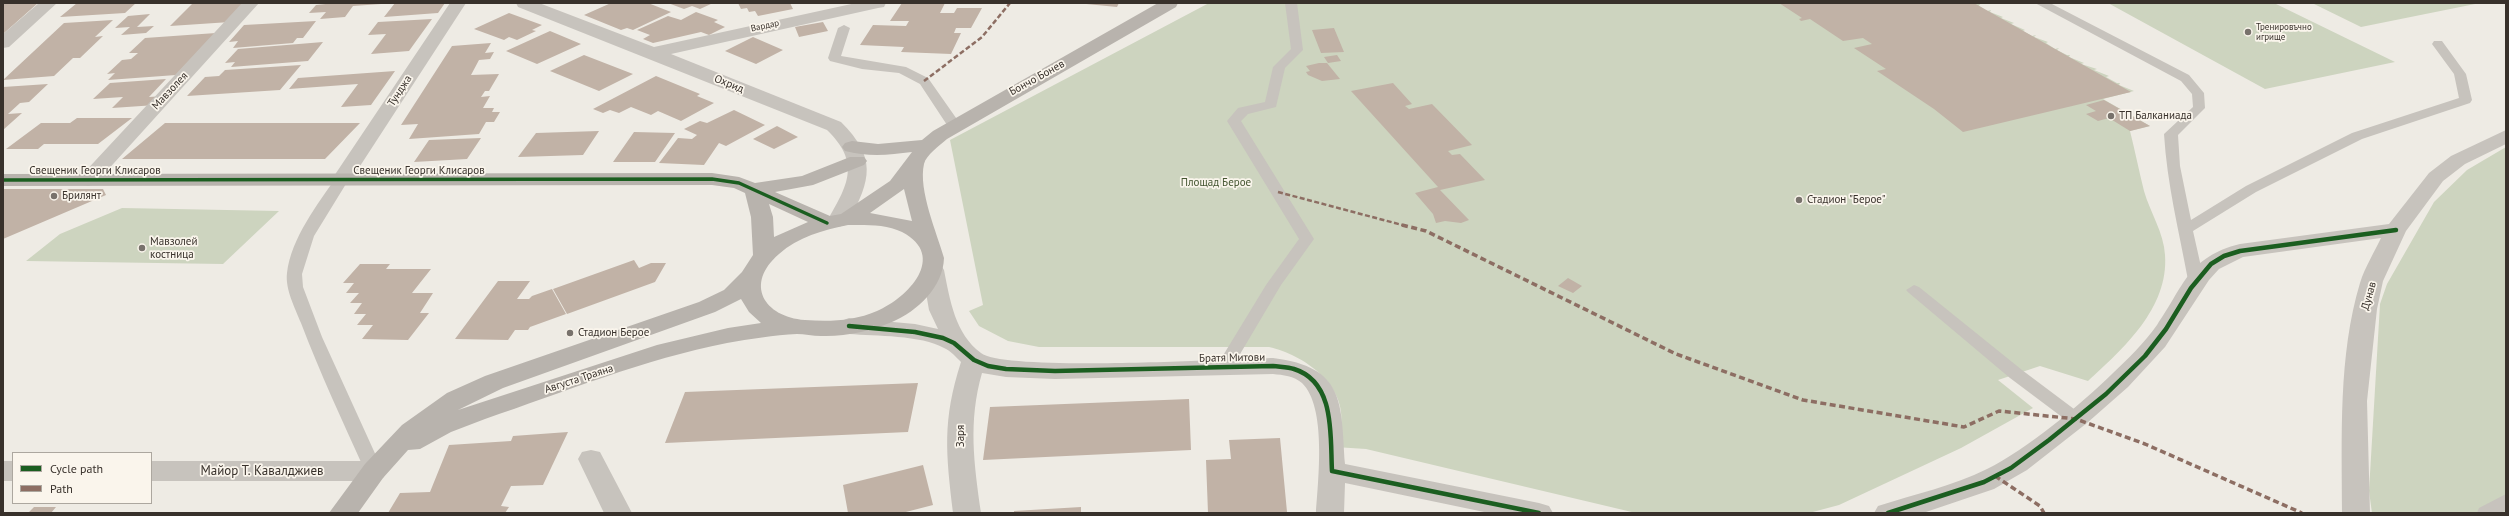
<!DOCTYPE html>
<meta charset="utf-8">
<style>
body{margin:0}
#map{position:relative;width:2509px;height:516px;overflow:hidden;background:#eeebe4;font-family:"PT Sans",sans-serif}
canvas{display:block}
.frame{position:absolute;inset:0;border:4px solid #38312b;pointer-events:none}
.legend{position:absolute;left:12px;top:452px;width:140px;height:52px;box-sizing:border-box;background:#faf5ec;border:1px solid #aca79f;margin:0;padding:5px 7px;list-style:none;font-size:12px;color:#38312b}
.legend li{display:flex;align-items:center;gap:8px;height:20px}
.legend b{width:20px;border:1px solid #aca79f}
</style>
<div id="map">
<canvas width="2509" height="516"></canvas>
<div class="frame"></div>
<ul class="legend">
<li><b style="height:5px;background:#1b5e20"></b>Cycle path</li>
<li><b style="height:5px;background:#8d6e63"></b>Path</li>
</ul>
</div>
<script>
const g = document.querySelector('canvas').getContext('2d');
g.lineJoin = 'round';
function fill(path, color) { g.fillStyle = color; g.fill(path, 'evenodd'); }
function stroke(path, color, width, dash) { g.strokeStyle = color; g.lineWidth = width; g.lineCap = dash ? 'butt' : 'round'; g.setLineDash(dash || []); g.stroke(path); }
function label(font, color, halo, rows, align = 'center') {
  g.font = font + ' "PT Sans",sans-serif'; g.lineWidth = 3.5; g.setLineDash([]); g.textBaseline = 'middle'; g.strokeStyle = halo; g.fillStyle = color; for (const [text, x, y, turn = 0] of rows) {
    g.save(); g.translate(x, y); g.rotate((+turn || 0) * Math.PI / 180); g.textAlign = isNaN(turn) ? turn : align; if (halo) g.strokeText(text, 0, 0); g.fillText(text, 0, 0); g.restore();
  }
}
fill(new Path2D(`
 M 1209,3 L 1980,4 L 1979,6 L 1987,11 L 1991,10 L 1990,12 L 2003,17 L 2001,18 L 2014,23 L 2011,24 L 2025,30 L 2023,31 L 2032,36 L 2036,35 L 2034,37 L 2048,42 L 2046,43 L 2055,49 L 2059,48 L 2057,50 L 2067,55 L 2070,55 L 2069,57 L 2084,63 L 2081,64 L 2097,69 L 2094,70 L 2109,76 L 2106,77 L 2117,83 L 2120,83 L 2119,85 L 2134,91 L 2103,99 L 2150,126 L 2130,131 C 2135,151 2139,171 2144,191 C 2150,212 2164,233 2165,255 C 2169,308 2123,349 2088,381 L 2040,366 L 1998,380 L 2033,408 L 1961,448 L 1839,505 L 1809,513 L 1636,513 L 1366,449 L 1335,447 C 1337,440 1341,433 1341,426 C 1347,385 1304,355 1269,347 L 1039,347 L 1008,341 L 979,326 L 969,311 L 983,305 L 950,140 Z
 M 2108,3 L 2274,3 L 2395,62 L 2265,89 Z
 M 2312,3 L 2480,3 L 2361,27 Z
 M 2506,147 L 2506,513 L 2372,513 L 2369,491 L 2380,304 L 2387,284 L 2434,202 L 2467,170 Z
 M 122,208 L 279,211 L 223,264 L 26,261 L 60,234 Z`), '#cdd4bf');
fill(new Path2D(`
 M 3,3 L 38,3 L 3,34 Z
 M 77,3 L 136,3 L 125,13 L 60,17 Z
 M 193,3 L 247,3 L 230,22 L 170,26 Z
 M 335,3 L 381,3 L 381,4 L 353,6 L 345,17 L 320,19 L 326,12 L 309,13 L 316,5 Z
 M 395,3 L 445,3 L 438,13 L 384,17 Z
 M 611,3 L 648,3 L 671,12 L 633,30 L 627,28 L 621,30 L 584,15 Z
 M 668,3 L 713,3 L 700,9 L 692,6 L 684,9 Z
 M 738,3 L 790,3 L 793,9 L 758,16 L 755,11 L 749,12 L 747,8 L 741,9 Z
 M 902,3 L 945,3 L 940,13 L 954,13 L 957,8 L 982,8 L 971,28 L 956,28 L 954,33 L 961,33 L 951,54 L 901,52 L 904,47 L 860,45 L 873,25 L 906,26 L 909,21 L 890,21 Z
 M 1076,3 L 1119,3 L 1117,7 Z
 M 1779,3 L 1974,3 L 2131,92 L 1963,132 L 1934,109 L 1877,71 L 1886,69 L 1854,48 L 1872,44 L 1863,38 L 1843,41 L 1810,19 L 1801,21 L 1799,19 L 1802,18 Z
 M 696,12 L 718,20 L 714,22 L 725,27 L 709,35 L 701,32 L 653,43 L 643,39 L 650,35 L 637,30 L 668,16 L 681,20 Z
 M 509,13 L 542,25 L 532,30 L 536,31 L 517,40 L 509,37 L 504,40 L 474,29 Z
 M 150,14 L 137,27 L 154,26 L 146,33 L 121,35 L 130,27 L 115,28 L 128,16 Z
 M 432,19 L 409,51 L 371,54 L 386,34 L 368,35 L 378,22 Z
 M 113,20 L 95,37 L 103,36 L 80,58 L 73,58 L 54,76 L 3,80 L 64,23 Z
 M 316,21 L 303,38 L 297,38 L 293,43 L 233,48 L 238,41 L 229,42 L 244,25 Z
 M 823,22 L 828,31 L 799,37 L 795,27 Z
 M 1334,28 L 1344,52 L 1321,53 L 1312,30 Z
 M 550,31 L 581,44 L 537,64 L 506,51 Z
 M 216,33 L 176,75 L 108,80 L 115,73 L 107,74 L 122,60 L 131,59 L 138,53 L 129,53 L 145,38 Z
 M 753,37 L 783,50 L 756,64 L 725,51 Z
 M 323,42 L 308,61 L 231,67 L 235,62 L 225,63 L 238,49 Z
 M 491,43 L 485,53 L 494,52 L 490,59 L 479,60 L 471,75 L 499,74 L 489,91 L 485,91 L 481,97 L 490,96 L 483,108 L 494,108 L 492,112 L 500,112 L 494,122 L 486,122 L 479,134 L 409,139 L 418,124 L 401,125 L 452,46 Z
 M 584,55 L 633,74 L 599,91 L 550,71 Z
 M 1337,55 L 1341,61 L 1328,63 L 1324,57 Z
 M 1319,63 L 1327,63 L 1340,79 L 1322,81 L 1308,75 L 1306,72 L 1310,71 L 1306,66 Z
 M 301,65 L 280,90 L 187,96 L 205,77 L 219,76 L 225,70 Z
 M 395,71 L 371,105 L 341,107 L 358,84 L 289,89 L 298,78 Z
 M 656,76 L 700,94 L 697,96 L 714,103 L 681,121 L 658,111 L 651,115 L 631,107 L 619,113 L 610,110 L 603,113 L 593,109 Z
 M 166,79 L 149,97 L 164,96 L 156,105 L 112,108 L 123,97 L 93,99 L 110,83 Z
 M 1393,83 L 1412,104 L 1405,106 L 1409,109 L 1432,104 L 1472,145 L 1448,151 L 1452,155 L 1460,154 L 1485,180 L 1440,190 L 1469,220 L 1461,223 L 1445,221 L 1436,223 L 1433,214 L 1415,193 L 1438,187 L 1351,91 Z
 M 48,84 L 29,102 L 20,103 L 8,114 L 22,113 L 3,130 L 3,87 Z
 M 2104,100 L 2150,126 L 2130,131 L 2109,118 L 2098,121 L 2086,114 L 2096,111 L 2086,105 Z
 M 734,110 L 765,125 L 726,146 L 719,143 L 704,165 L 659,163 L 678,138 L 692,139 L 697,135 L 684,129 L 700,121 L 707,123 Z
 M 77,118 L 132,118 L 98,144 L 44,144 L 38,149 L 6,149 L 41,123 L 70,123 Z
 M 165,123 L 360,123 L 325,159 L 122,159 Z
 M 777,126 L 798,137 L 774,149 L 753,139 Z
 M 599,131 L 583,155 L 518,157 L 536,133 Z
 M 634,132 L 675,133 L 655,162 L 613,162 Z
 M 481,138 L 467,159 L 414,162 L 429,140 Z
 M 3,189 L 103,189 L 106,195 L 3,239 Z
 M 634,260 L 639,268 L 651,263 L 666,263 L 655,282 L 567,314 L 553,289 Z
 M 360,264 L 390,264 L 386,269 L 431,269 L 412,293 L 433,293 L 420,313 L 429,313 L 408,340 L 362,339 L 373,325 L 357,325 L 366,314 L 354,314 L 362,303 L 350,303 L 359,293 L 346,293 L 354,283 L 343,283 Z
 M 1568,278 L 1582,286 L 1573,293 L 1558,286 Z
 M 498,281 L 530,281 L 517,299 L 529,299 L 532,296 L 552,289 L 566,314 L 530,327 L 528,330 L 515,330 L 508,340 L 455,339 Z
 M 918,383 L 908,432 L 665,443 L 685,392 Z
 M 1189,399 L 1191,450 L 983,460 L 990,407 Z
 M 568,432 L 543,485 L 511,486 L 501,506 L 509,507 L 505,513 L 388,513 L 400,493 L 430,492 L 449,445 L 511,441 L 513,436 Z
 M 1280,438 L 1287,512 L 1208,513 L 1206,460 L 1231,459 L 1229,440 Z
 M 923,465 L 933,505 L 902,513 L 848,513 L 843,485 Z
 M 34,507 L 56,507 L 51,513 L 28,513 Z
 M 1081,507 L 1081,513 L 1014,513 L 1014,511 Z`), '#c1b2a6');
fill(new Path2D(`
 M 1285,3 L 1297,3 L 1303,50 L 1285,68 L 1276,107 L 1248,114 L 1241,121 L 1314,239 L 1281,285 L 1230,371 L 1218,371 L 1216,367 L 1266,285 L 1299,239 L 1227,121 L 1238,108 L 1265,102 L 1273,67 L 1291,49 Z
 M 2035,3 L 2050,3 L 2189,75 L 2204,93 L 2205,108 L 2178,135 L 2180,166 L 2191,220 L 2246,186 L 2352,133 L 2459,98 L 2454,74 L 2432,44 L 2434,41 L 2442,41 L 2466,74 L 2472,100 L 2470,103 L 2362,139 L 2256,192 L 2193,231 L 2204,280 L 2196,285 L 2188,280 C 2179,231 2167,184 2164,134 L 2193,107 L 2192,94 L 2181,81 Z
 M 844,25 L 850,28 L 841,56 L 906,67 L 928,78 L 961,125 L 959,128 L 949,128 L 920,84 L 899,73 L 862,69 L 830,61 L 828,58 L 838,28 Z
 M 342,175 L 349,179 L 314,236 L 302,274 L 303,287 L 322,337 L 383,471 L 380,476 L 374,478 L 368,476 L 365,471 C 343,422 320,373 301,323 C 295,308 285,289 287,273 C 291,238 318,204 337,176 Z
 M 1914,285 L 1919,287 L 2022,370 L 2082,415 L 2085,419 L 2082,423 L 2076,425 L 2070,423 L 2010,378 L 1909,293 L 1906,290 Z
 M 2506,494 L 2506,510 L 2501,513 L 2477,513 L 2479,508 Z`), '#c7c3bd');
fill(new Path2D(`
 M 39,3 L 57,3 L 9,47 L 3,48 L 3,34 Z
 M 242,3 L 259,3 L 95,184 L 88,186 L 81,184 L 78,180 L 81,176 Z
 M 450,3 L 466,3 L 349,183 L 342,185 L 335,183 L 332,179 Z
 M 516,3 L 539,3 L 654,47 L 856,3 L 886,3 L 884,7 L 878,8 L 671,54 L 841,122 C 877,158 871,179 849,221 L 845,225 L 838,227 L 831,225 L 827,221 C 848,185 861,163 827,130 L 518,7 Z
 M 2506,130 L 2506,144 L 2465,164 L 2443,181 L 2406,231 L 2383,281 L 2377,309 L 2367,401 L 2370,513 L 2342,513 C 2342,437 2338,356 2360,283 C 2365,267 2374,253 2381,238 L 2243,257 L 2219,269 L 2209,280 L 2165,347 L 2128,387 L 2087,423 L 2027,470 L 1994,489 L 1923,513 L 1874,513 L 1878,506 C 1915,494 1953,486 1987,469 C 2026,450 2080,405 2112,374 C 2128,359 2144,343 2157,325 C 2184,286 2188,257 2240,244 L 2389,224 L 2429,173 L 2451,156 Z
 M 933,263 L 941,265 L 944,270 C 950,300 955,334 981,353 C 1006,372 1228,359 1273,358 C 1345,367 1341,402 1345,464 L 1539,503 L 1549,506 L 1553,513 L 1489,513 L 1345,483 L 1344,513 L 1316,513 C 1318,481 1327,407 1302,383 C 1294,376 1283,375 1273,374 L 1055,379 L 1006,377 L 982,373 C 968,422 974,463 981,513 L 953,513 C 946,453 942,421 961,362 C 956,357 951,351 944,348 C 921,335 876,336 849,334 L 841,331 L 837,326 L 841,321 L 849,318 L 915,324 L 938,329 L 929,310 L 922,270 L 925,265 Z
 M 591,450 L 600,452 L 632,513 L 604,513 L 578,459 L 582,452 Z
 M 3,461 L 13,461 L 13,481 L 3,481 Z
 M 151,461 L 374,461 L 383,464 L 387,471 L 383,478 L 374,481 L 151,481 Z`), '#c7c3bd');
fill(new Path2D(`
 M 1158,3 L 1178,3 L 1176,7 L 947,139 C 940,145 926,155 924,164 C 918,190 937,233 944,258 C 943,287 918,311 892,322 C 870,331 845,337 821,336 C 813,336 804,334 797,334 C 774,335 750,339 727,343 C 645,359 564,392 485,419 L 451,432 L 420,449 L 408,450 L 383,478 L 358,513 L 329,513 L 365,464 L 402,425 L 447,393 L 485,376 L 699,302 L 724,290 L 742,272 L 753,255 L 751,217 L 745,193 L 734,188 L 712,185 L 3,186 L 3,174 L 712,173 L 739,177 L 755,183 L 802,176 L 850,157 L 864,157 L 867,161 L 864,165 L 813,185 L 775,192 L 830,216 L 841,214 L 890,181 L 912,152 C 889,155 868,157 845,151 L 842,147 L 845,143 L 852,141 L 878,144 L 922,140 L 933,131 ZM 904,189 L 912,221 L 870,213 ZM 769,204 L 808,222 L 774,237 L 773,217 ZM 848,225 C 865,225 886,224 902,232 C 948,256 908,298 877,311 C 854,321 829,322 805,320 C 764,317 744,284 779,254 C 798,237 823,230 848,225 ZM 741,299 L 749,312 L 761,323 L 728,328 L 657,345 L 458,410 L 503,388 L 715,312 Z`), '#b8b3ad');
stroke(new Path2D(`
 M 924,81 L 982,37 L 1010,3
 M 1278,192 L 1406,226`), '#8d6e63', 2.5, [5, 2.5]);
stroke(new Path2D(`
 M 1402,225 L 1426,231 L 1676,354 L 1803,400 L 1964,427 L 1999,411 L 2076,419 L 2145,444 L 2302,513
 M 1995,476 L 2040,506 L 2044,513`), '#8d6e63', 3.5, [6, 3.5]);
stroke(new Path2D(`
 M 3,180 L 712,179 L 739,183 L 827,223`), '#1b5e20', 3.5);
stroke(new Path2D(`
 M 849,326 L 915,332 L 943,338 L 954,343 L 974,360 L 988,366 L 1006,369 L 1055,371 L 1273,366 C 1280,367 1288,367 1294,369 C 1336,382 1330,437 1332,471 L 1539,513
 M 1888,513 L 1984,482 L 2011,468 L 2049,440 L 2106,394 L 2145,356 L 2166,329 L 2191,288 L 2211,264 L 2224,256 L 2240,251 L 2396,230`), '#1b5e20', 4.5);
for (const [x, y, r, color] of [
 [2248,32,4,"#78726c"],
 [2111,116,4,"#78726c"],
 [54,196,4,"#78726c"],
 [1799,200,4,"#78726c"],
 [142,248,4,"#78726c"],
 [570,333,4,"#78726c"]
]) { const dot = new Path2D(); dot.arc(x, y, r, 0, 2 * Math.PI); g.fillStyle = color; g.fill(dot); stroke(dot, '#faf5ec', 1.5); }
label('9px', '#38312b', '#faf5ec', [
 ["Вардар",765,26,-12]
]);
label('9px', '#38312b', '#faf5ec', [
 ["Тренировъчно",2256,27],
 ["игрище",2256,37]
], 'left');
label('11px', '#38312b', '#faf5ec', [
 ["Бончо Бонев",1037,78,-29],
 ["Охрид",729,84,22],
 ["Мавзолея",170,91,-47],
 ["Тунджа",400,91,-57],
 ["Свещеник Георги Клисаров",95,171],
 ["Свещеник Георги Клисаров",419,171],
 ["Дунав",2369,296,-74],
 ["Братя Митови",1232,358,-1],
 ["Августа Траяна",579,379,-18],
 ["Заря",961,436,-90]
]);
label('11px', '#38312b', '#faf5ec', [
 ["ТП Балканиада",2119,116],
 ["Брилянт",62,196],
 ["Стадион \"Берое\"",1807,200],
 ["Мавзолей",150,242],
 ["костница",150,255],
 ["Стадион Берое",578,333]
], 'left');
label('11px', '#435530', '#faf5ec', [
 ["Площад Берое",1216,183]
]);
label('13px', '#38312b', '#faf5ec', [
 ["Майор Т. Кавалджиев",262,471]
]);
</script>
